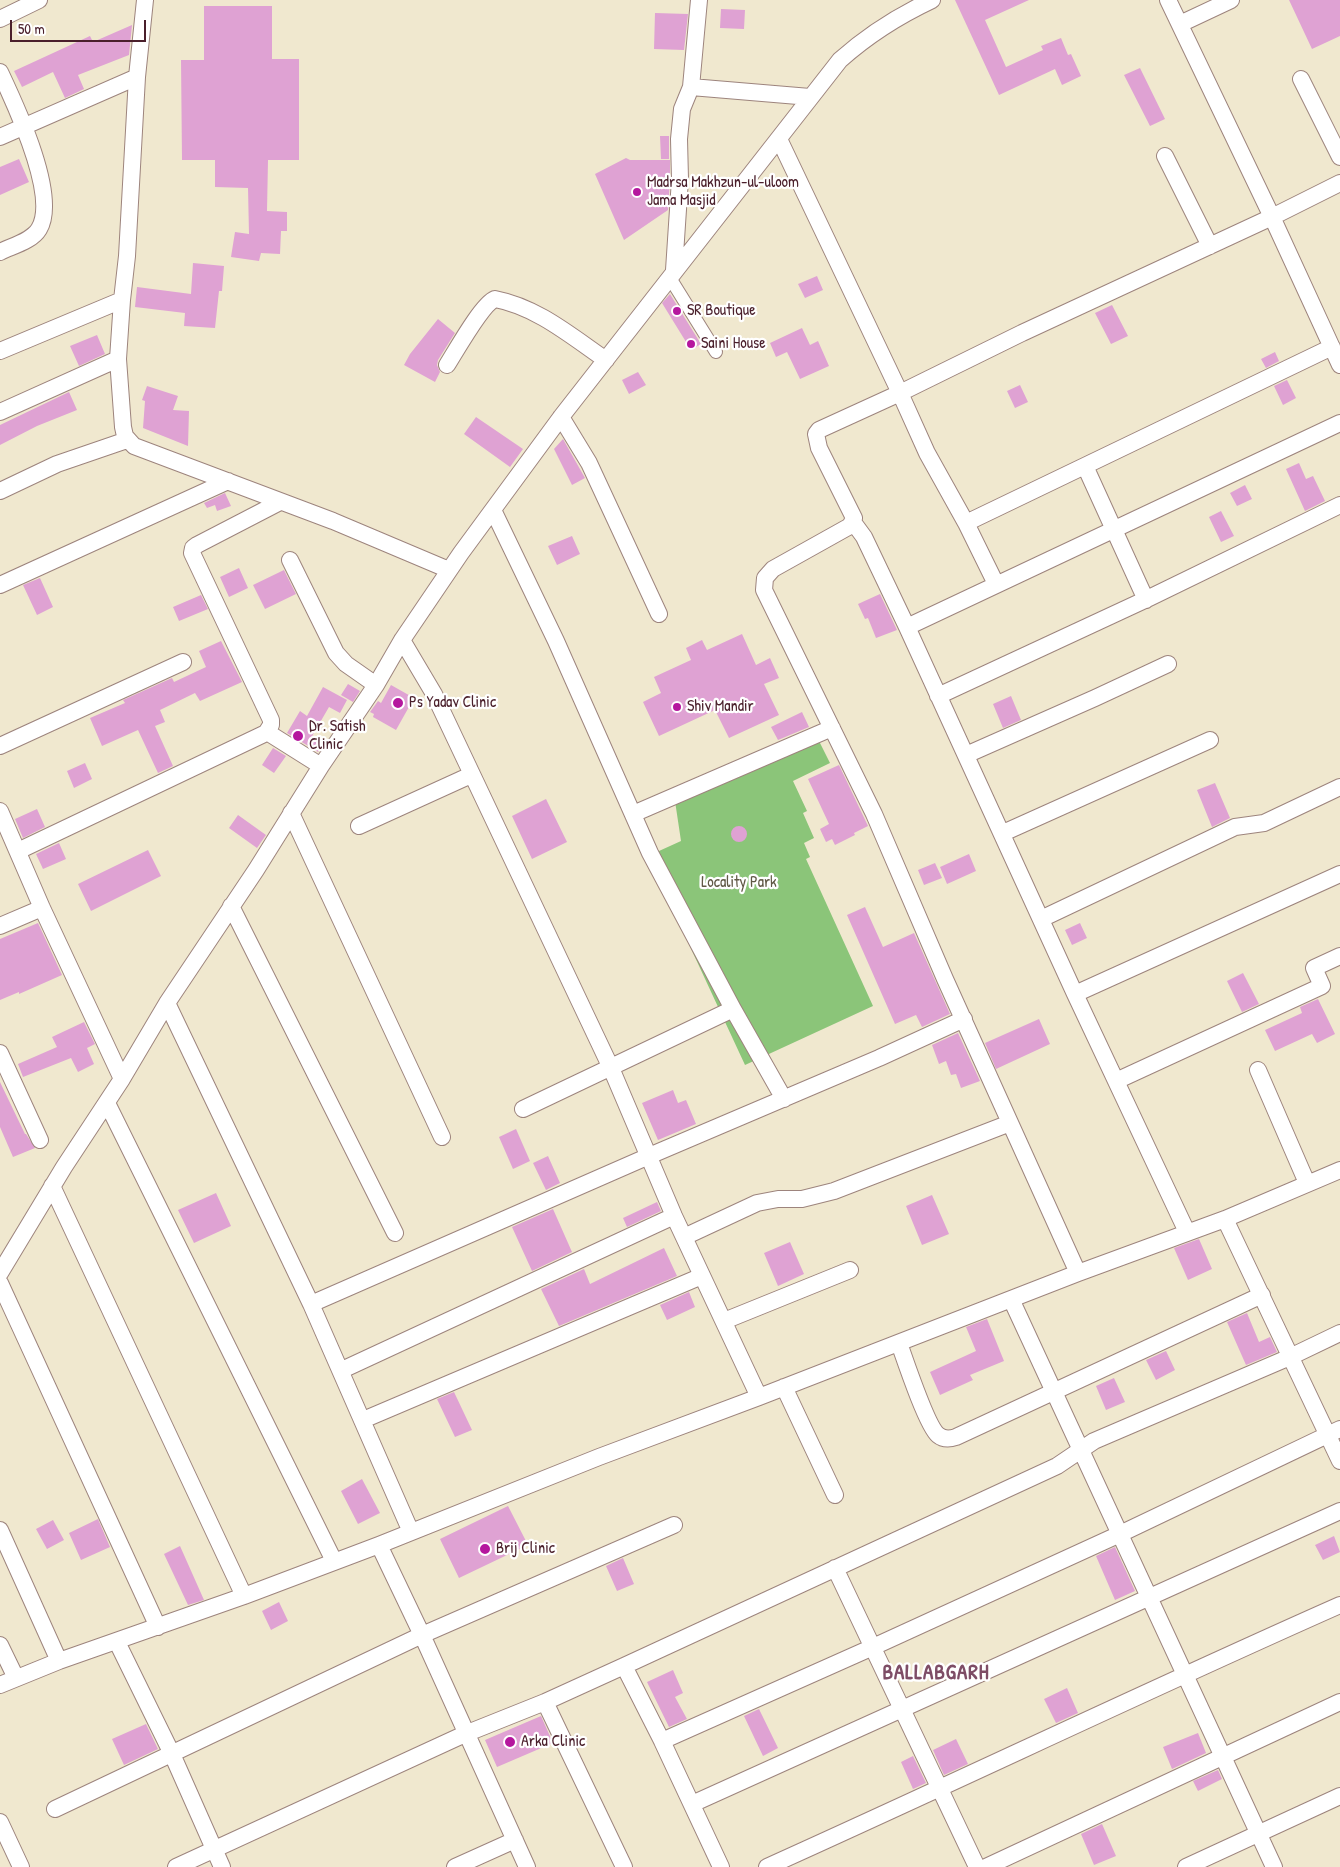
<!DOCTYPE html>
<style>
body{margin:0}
#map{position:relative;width:1340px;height:1867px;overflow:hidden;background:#f0e8cf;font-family:"Patrick Hand",sans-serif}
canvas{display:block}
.scale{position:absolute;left:10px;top:20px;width:136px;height:22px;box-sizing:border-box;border:2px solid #4a1f2b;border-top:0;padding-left:6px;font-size:15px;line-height:18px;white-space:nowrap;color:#4a1f2b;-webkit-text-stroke:4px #fff;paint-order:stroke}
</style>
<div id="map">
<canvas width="1340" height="1867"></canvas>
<div class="scale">50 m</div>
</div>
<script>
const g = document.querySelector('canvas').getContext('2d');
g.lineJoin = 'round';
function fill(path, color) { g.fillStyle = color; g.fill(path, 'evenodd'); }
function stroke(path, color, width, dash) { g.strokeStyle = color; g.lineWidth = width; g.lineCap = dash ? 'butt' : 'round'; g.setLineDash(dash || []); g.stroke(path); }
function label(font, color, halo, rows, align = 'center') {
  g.font = font + ' "Patrick Hand",sans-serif'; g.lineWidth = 4.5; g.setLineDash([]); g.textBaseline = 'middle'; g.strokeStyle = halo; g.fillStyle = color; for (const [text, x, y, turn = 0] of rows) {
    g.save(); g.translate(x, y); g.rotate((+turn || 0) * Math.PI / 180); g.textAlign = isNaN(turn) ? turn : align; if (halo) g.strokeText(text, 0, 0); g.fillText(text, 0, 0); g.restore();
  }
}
fill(new Path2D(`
 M 816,735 L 830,763 L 793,781 L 807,811 L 803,813 L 814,838 L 804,843 L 810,857 L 806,859 L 873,1006 L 745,1065 L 648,856 L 681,841 L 675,801 Z`), '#8bc579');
fill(new Path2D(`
 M 955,0 L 1029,0 L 985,20 L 1006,67 L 1043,50 L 1041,46 L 1061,38 L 1068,55 L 1071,54 L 1081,76 L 1062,85 L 1055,69 L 999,95 Z
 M 1289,0 L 1340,0 L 1340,36 L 1312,49 Z
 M 204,6 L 272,6 L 272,59 L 299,59 L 299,160 L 268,160 L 267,211 L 287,212 L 287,231 L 281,231 L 280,254 L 261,253 L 259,261 L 231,257 L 235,232 L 249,234 L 248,188 L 215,187 L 215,160 L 182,160 L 181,60 L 204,60 Z
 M 721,9 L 745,10 L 744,29 L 720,28 Z
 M 655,13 L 688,14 L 684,50 L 654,49 Z
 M 132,25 L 129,55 L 78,75 L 84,89 L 65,98 L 53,72 L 22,87 L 14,71 L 90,36 L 93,42 Z
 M 1140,68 L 1165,119 L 1150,126 L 1124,75 Z
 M 660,136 L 669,136 L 669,159 L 661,159 Z
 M 626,158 L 630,160 L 670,160 L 670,179 L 668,210 L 624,240 L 595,174 Z
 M 19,159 L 29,182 L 0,195 L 0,167 Z
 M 193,263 L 224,266 L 222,291 L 219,291 L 215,328 L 184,326 L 185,313 L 135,307 L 137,287 L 191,294 Z
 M 817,276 L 823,290 L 805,298 L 798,284 Z
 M 670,294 L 701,344 L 691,350 L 662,303 Z
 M 1112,305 L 1128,336 L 1111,344 L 1095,313 Z
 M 438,319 L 455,333 L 438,360 L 437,365 L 440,372 L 435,382 L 404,365 L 410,354 Z
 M 802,328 L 810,345 L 818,341 L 829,366 L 800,379 L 787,352 L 776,357 L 770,343 Z
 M 97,335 L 105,354 L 79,366 L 70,346 Z
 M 1275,352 L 1279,361 L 1266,368 L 1261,359 Z
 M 638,372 L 646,385 L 629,394 L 622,380 Z
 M 1287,380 L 1296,398 L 1283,405 L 1274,386 Z
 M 1020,385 L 1028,402 L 1015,408 L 1007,391 Z
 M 147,386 L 178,396 L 173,410 L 189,411 L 188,446 L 143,428 L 145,401 L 142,400 Z
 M 69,392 L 77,410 L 37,426 L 0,445 L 0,425 Z
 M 476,417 L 523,449 L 510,467 L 464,434 Z
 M 563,439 L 585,478 L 572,485 L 554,449 Z
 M 1299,463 L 1306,479 L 1313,476 L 1325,501 L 1305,511 L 1286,469 Z
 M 1245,485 L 1252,499 L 1237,506 L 1230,493 Z
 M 225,493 L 231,506 L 217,511 L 215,505 L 207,508 L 204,503 Z
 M 1221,511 L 1234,536 L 1221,542 L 1209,517 Z
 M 572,536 L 580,554 L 557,565 L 548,546 Z
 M 239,568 L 248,588 L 229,597 L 220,577 Z
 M 284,570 L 296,594 L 265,609 L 253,585 Z
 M 40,578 L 53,607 L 37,615 L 23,585 Z
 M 880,594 L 897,630 L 876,638 L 868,618 L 865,619 L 858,604 Z
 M 201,595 L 208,609 L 179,621 L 173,607 Z
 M 742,634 L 756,665 L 770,658 L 779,678 L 764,684 L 779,715 L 729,738 L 715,710 L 659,736 L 643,702 L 661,693 L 654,677 L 691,660 L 686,648 L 702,640 L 707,650 Z
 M 221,641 L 242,682 L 200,701 L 195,693 L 160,710 L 165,722 L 155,726 L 173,766 L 158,773 L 138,730 L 102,746 L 90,718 L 125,703 L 123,700 L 172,678 L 174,682 L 206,667 L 199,651 Z
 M 348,684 L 360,691 L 353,702 L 341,695 Z
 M 391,685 L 414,698 L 396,730 L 373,717 L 374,714 L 370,712 L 378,701 L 381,703 Z
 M 323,687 L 347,700 L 340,713 L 329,707 L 311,738 L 323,745 L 318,752 L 287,733 L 300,711 L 307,716 Z
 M 1011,696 L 1021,720 L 1003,728 L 993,704 Z
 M 802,712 L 809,727 L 778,740 L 771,727 Z
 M 273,748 L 286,756 L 274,773 L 262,765 Z
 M 85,763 L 92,779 L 74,788 L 67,771 Z
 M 839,765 L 868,826 L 854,833 L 855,835 L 835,845 L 832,839 L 826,842 L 820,829 L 829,824 L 808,779 Z
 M 1215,783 L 1230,818 L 1212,827 L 1197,790 Z
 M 546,799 L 567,842 L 532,859 L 512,816 Z
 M 37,809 L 45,827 L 23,838 L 15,819 Z
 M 238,815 L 266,835 L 257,848 L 229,828 Z
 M731 834a8 8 0 1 1 16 0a8 8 0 1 1-16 0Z
 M 59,843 L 66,859 L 43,869 L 36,854 Z
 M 148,850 L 161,876 L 91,911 L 78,884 Z
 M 969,854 L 976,871 L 947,884 L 940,867 Z
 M 935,863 L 942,878 L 924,885 L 918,870 Z
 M 865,907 L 883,947 L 914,933 L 950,1014 L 922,1027 L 916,1015 L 895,1024 L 847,915 Z
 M 38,923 L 62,975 L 19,994 L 19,992 L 0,1000 L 0,939 Z
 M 1080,923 L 1087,938 L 1072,945 L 1065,930 Z
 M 1243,973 L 1259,1004 L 1242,1012 L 1227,981 Z
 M 1318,999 L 1335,1034 L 1317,1043 L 1312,1034 L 1275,1051 L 1265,1030 L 1302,1013 L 1300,1007 Z
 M 1039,1019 L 1050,1044 L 996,1069 L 985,1043 Z
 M 84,1022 L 95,1044 L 87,1048 L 94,1064 L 78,1072 L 71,1058 L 23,1077 L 18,1064 L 57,1047 L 52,1037 Z
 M 958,1033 L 980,1081 L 961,1088 L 956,1074 L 951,1075 L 946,1061 L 939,1064 L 932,1045 Z
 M 0,1082 L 25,1134 L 26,1134 L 35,1148 L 13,1157 L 0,1127 Z
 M 673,1090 L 678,1103 L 686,1100 L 696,1124 L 658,1140 L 642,1103 Z
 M 516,1129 L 530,1161 L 513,1169 L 499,1137 Z
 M 548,1156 L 560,1183 L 546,1190 L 533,1163 Z
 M 216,1193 L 231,1226 L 194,1243 L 178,1210 Z
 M 932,1195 L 949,1234 L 922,1245 L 906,1206 Z
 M 657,1202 L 661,1211 L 627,1227 L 623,1218 Z
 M 553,1209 L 572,1252 L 532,1271 L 512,1227 Z
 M 1199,1239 L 1212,1269 L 1188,1280 L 1174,1248 Z
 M 790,1242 L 804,1274 L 778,1286 L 764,1253 Z
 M 664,1248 L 677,1276 L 559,1326 L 541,1289 L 584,1269 L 590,1284 Z
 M 689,1292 L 695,1307 L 667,1320 L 660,1305 Z
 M 1247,1313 L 1259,1342 L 1270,1337 L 1277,1352 L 1246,1365 L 1227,1322 Z
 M 987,1319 L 1004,1361 L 970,1375 L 973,1380 L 940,1395 L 930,1372 L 976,1351 L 966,1327 Z
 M 1166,1351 L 1175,1370 L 1156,1380 L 1146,1360 Z
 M 1114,1378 L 1125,1402 L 1106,1410 L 1096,1386 Z
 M 454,1392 L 472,1430 L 455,1437 L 437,1399 Z
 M 362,1479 L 380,1513 L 358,1524 L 341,1491 Z
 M 508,1506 L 528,1545 L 459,1578 L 440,1539 Z
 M 98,1519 L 110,1547 L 81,1560 L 69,1533 Z
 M 53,1520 L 64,1540 L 47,1549 L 36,1529 Z
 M 1334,1536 L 1340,1552 L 1323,1560 L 1315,1545 Z
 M 180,1546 L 204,1600 L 188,1605 L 164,1554 Z
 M 1115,1547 L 1135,1591 L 1115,1600 L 1096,1556 Z
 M 623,1558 L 634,1584 L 617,1591 L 606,1566 Z
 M 279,1602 L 288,1621 L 271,1630 L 262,1611 Z
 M 673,1670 L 683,1693 L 675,1697 L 687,1719 L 669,1727 L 647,1682 Z
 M 1067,1688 L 1078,1713 L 1056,1723 L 1044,1699 Z
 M 759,1709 L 778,1748 L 763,1756 L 744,1716 Z
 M 541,1716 L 553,1743 L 497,1767 L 485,1740 Z
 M 146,1724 L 158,1749 L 124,1765 L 112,1739 Z
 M 1198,1733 L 1206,1753 L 1172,1769 L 1163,1747 Z
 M 956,1739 L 968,1764 L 944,1775 L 933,1750 Z
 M 913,1756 L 926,1783 L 913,1789 L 901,1762 Z
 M 1218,1770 L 1222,1779 L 1198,1791 L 1193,1781 Z
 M 1102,1824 L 1116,1856 L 1094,1865 L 1081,1834 Z`), '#dfa2d3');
const pedestrian = new Path2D(`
 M 670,278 L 716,352`);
const minor = new Path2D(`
 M 145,0 L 137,77 L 127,256 L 122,300 L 118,359 L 123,427 L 125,436 L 134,446 L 333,521 L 449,570
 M 1168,0 L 1272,217 L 1340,365
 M 0,19 L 39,0
 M 1180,24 L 1231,0
 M 0,72 C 15,104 59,196 39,229 C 32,241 12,246 0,252
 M 1301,79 L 1340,157
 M 691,87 L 810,97
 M 0,137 L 137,77
 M 779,139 L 900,393 L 927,453 L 966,523 L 996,584
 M 1165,156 L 1210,246
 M 674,270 L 680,179 L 679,139 L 682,109 L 691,87 L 699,0
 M 0,351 L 122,300
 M 447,365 C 456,351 482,304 495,299 C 537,307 571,336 606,360
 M 0,412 L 118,359
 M 561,417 L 589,463 L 659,614
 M 1085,466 L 1146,600
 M 0,491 L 57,464 L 127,440
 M 493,510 L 556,641 L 650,853 L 733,1009 L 784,1099
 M 853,522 L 864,537 L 907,627 L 1075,994 L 1187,1232
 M 966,523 L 1332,347
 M 290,560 L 336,653 L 346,664 L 376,685
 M 0,585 L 228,481
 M 907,627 L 1340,423
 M 402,640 L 434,694 L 611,1068 L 674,1216 L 759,1397
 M 938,696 L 1149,598 L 1340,505
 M 267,732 L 321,766
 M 0,746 L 183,662
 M 966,755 L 1095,698 L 1168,664
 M 0,811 L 42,908 L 122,1079
 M 291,813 L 442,1137
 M 633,814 L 832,728
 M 359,826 L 471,775
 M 1003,833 L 1210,740
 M 18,851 L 266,733 L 271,725 L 271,720 L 192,553 L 193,548 L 197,545 L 280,502
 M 231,906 L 395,1233
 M 1041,919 L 1235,827 L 1264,823 L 1340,787
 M 0,926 L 42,908
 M 1075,994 L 1340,874
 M 167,1003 L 311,1304 L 411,1532
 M 0,1053 L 40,1140
 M 1258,1070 L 1307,1183
 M 1116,1081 L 1322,986 L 1314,968 L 1340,956
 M 107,1103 L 334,1561
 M 523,1109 L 733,1009
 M 52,1186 L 244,1596
 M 1225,1219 L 1340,1461
 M 684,1237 L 757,1203 L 778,1199 L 802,1199 L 834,1191 L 1010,1123
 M 0,1273 L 64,1167 L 122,1079 L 167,1003 L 256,870 L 321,766 L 376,685 L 402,640 L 461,553 L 561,417 L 840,60 C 868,35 898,16 932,0
 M 1078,1273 L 945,979 L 874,814 L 764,590 L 765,578 L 773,569 L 850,526 L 854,518 L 819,448 L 816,434 L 819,430 L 900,393 L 1022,333 L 1272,217 L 1340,183
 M 0,1283 L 158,1627
 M 1011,1299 L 1274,1867
 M 311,1304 L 649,1156 L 879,1058 L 964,1019
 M 724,1321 L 850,1270
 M 899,1343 C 905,1360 927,1426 938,1435 C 944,1440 950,1439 956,1437 L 1262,1295
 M 342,1370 L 674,1216
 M 784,1387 L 835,1495
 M 363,1420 L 702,1276
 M 0,1530 L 59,1661
 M 379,1545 L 422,1635 L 527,1867
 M 835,1568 L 977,1867
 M 117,1642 L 172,1754 L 222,1867
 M 0,1645 L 16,1678
 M 624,1666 L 662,1741 L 721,1867
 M 0,1685 L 59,1661 L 244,1596 L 379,1545 L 599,1457 L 759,1397 L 1078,1273 L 1225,1219 L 1340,1170
 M 545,1702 L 624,1867
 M 662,1741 L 873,1647 L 1120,1534 L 1340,1429
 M 692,1804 L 1340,1511
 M 55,1809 L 422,1635 L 674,1525
 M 0,1822 L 21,1867
 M 176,1867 L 465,1734 L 545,1702 L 624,1666 L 1057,1466 L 1094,1441 L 1290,1357 L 1340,1333
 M 455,1867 L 515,1840
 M 767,1867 C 958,1781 1148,1690 1340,1605
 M 986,1867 L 1340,1702
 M 1186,1867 L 1340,1796`);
stroke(pedestrian, '#9d847d', 14);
stroke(minor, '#9d847d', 18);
stroke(pedestrian, '#fff', 12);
stroke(minor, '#fff', 16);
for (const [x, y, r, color] of [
 [637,192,5,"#b5179e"],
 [677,311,5,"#b5179e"],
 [691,344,5,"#b5179e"],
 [398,703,6,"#b5179e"],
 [677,707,5,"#b5179e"],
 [298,736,6,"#b5179e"],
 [485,1549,6,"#b5179e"],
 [510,1742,6,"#b5179e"]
]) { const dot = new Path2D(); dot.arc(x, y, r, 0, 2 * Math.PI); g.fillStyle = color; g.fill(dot); stroke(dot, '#fff', 2); }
label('16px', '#4a1f2b', '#fff', [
 ["Madrsa Makhzun-ul-uloom",647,183],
 ["Jama Masjid",647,201],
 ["SR Boutique",687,311],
 ["Saini House",701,344],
 ["Ps Yadav Clinic",409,703],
 ["Shiv Mandir",687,707],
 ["Dr. Satish",309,727],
 ["Clinic",309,745],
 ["Brij Clinic",496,1549],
 ["Arka Clinic",521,1742]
], 'left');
label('16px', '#615946', '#fff', [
 ["Locality Park",739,883]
]);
g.letterSpacing = '1px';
label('bold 21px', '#7e4d66', '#fff', [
 ["BALLABGARH",936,1673]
]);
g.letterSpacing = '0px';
</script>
